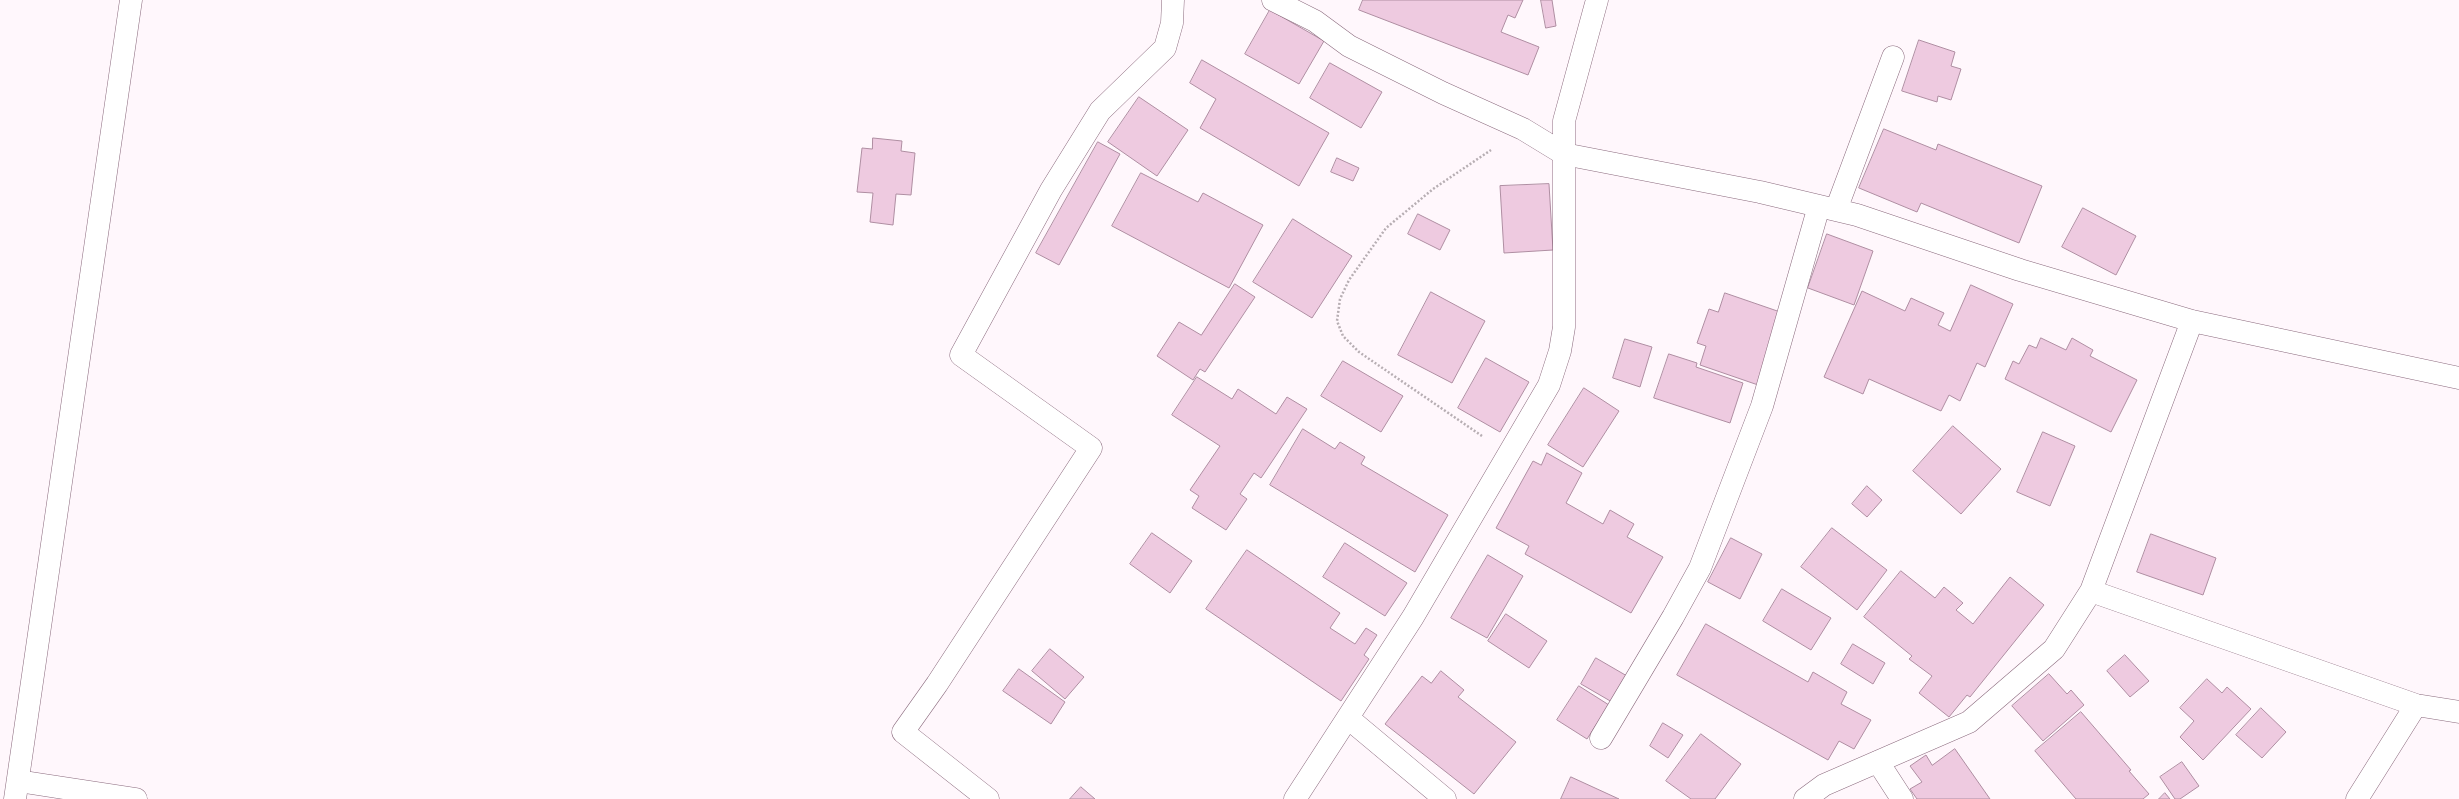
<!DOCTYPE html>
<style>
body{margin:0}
canvas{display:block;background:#fff7fc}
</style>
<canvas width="2459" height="799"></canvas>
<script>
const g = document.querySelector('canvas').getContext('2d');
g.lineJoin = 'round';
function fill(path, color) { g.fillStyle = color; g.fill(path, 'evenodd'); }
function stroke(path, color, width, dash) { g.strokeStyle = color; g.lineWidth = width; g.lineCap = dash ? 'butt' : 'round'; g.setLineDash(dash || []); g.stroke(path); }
const building = new Path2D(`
 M 1363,0 L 1523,0 L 1515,18 L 1508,15 L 1501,32 L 1539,47 L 1528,75 L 1359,10 Z
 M 1541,0 L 1552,0 L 1556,26 L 1546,28 Z
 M 1270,10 L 1324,41 L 1299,84 L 1245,54 Z
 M 1919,40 L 1955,52 L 1951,66 L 1961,69 L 1951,100 L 1938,96 L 1937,102 L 1902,91 Z
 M 1202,60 L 1329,133 L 1299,186 L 1200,128 L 1216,99 L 1190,83 Z
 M 1330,63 L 1382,92 L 1361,128 L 1310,98 Z
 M 1139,97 L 1188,130 L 1157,176 L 1108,142 Z
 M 1884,129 L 1936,150 L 1938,144 L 2042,186 L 2019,243 L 1921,203 L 1917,212 L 1859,188 Z
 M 873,138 L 902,141 L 901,151 L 915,153 L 911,195 L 896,194 L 893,225 L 870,222 L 873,193 L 857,192 L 862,148 L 872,149 Z
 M 1098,142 L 1120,154 L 1059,265 L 1036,253 Z
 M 1337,158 L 1359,168 L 1353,181 L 1331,172 Z
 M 1141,173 L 1198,202 L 1203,193 L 1263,225 L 1229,288 L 1112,226 Z
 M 1549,184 L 1553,250 L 1504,253 L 1500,186 Z
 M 2083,208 L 2136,236 L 2116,275 L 2062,247 Z
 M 1418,214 L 1450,230 L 1440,250 L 1408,234 Z
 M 1293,219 L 1352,256 L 1312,318 L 1253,282 Z
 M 1827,234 L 1873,251 L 1854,305 L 1808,288 Z
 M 1235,284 L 1255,297 L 1205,372 L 1200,369 L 1193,380 L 1157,356 L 1179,322 L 1201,335 Z
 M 1971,285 L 2013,304 L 1985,367 L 1977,363 L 1960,401 L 1949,395 L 1941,411 L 1869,379 L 1863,394 L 1824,377 L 1862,291 L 1905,311 L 1911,298 L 1944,313 L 1938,325 L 1950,331 Z
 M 1431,292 L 1485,321 L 1452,383 L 1398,355 Z
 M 1725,293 L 1786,314 L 1761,386 L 1700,365 L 1706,346 L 1697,343 L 1709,309 L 1718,312 Z
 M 2041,338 L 2066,350 L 2072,338 L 2093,350 L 2090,356 L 2137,380 L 2111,432 L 2005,379 L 2013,361 L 2019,364 L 2029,345 L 2036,348 Z
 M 1625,339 L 1652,347 L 1640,387 L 1613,378 Z
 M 1669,354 L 1697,363 L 1696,367 L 1743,383 L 1730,423 L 1654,398 Z
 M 1486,358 L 1529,382 L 1500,432 L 1458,408 Z
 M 1343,361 L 1403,396 L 1381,432 L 1321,396 Z
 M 1197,377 L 1232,399 L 1238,389 L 1276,414 L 1287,397 L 1307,409 L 1261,478 L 1254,473 L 1240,494 L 1247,499 L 1226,530 L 1192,508 L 1199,496 L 1190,490 L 1220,446 L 1172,415 Z
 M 1584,388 L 1619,411 L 1583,467 L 1548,445 Z
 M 1953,426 L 2001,469 L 1961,514 L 1913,471 Z
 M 1303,429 L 1335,449 L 1340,442 L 1365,457 L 1361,464 L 1448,515 L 1415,572 L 1270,485 Z
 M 2043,432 L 2075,446 L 2050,506 L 2017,492 Z
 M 1547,453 L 1582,473 L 1566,503 L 1603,524 L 1610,510 L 1634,524 L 1627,537 L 1663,557 L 1631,613 L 1525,554 L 1529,546 L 1496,528 L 1533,461 L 1541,465 Z
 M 1867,486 L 1882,500 L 1867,517 L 1852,504 Z
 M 1832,528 L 1887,570 L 1857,610 L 1801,567 Z
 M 1152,533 L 1192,561 L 1170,593 L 1130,564 Z
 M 2151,534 L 2216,558 L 2203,595 L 2137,572 Z
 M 1731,538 L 1762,554 L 1740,599 L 1708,582 Z
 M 1345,543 L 1407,583 L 1385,616 L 1323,577 Z
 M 1247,550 L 1340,613 L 1330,628 L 1355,644 L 1366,628 L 1377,635 L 1364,655 L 1369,659 L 1341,701 L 1206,609 Z
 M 1488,555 L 1523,576 L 1487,638 L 1451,618 Z
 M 1901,571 L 1935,598 L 1944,587 L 1963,603 L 1956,610 L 1973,624 L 2010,577 L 2044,605 L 1970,697 L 1967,695 L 1949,717 L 1919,693 L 1932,676 L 1909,659 L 1912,656 L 1864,617 Z
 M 1782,589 L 1831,618 L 1811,650 L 1763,621 Z
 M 1506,614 L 1547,641 L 1529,668 L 1488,641 Z
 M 1706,624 L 1808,682 L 1813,672 L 1847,692 L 1841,704 L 1871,720 L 1854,749 L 1839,741 L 1828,760 L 1677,675 Z
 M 1853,644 L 1885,663 L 1873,684 L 1841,664 Z
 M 1050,649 L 1084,677 L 1065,699 L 1032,671 Z
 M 2125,655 L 2149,681 L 2130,697 L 2107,671 Z
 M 1596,658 L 1627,676 L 1612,702 L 1581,684 Z
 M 1019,669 L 1065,702 L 1051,724 L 1003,691 Z
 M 1441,671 L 1464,690 L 1458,697 L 1516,742 L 1474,794 L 1385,724 L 1422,676 L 1431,683 Z
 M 2049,674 L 2067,694 L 2071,690 L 2084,705 L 2043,741 L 2012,706 Z
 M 2207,679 L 2222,693 L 2227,687 L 2251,709 L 2203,760 L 2180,737 L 2194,721 L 2180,708 Z
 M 1579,686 L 1609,705 L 1587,739 L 1557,720 Z
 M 2261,708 L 2286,732 L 2262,758 L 2236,735 Z
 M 2081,712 L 2131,770 L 2129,771 L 2149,794 L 2143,799 L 2076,799 L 2035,751 Z
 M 1663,723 L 1683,735 L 1668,758 L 1650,746 Z
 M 1701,734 L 1741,764 L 1715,799 L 1691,799 L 1666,781 Z
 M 1955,749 L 1990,799 L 1917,799 L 1910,789 L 1922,782 L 1910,766 L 1926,755 L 1932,765 Z
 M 2182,762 L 2199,786 L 2180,799 L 2175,799 L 2160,777 Z
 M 1571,777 L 1619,799 L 1561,799 Z
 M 1081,787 L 1095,799 L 1070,799 Z
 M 2165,793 L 2170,799 L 2159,799 Z`);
fill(building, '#eecae0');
stroke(building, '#af8ea2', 1);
const service = new Path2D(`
 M 1878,762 L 1902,799`);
const minor = new Path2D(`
 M 1273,0 L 1315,21 L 1349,46 L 1443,93 L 1523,129 L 1564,154 L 1760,192 L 1857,215 L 2020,270 L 2192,321 L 2459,378
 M 1836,210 L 1893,57
 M 2091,591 L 2416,705 L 2459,712
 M 1348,718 L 1445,799
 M 1601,738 L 1673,617 L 1700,568 L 1762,406 L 1819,206
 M 18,781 L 136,799
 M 15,799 L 131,0
 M 988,799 L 903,732 L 937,684 L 1091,448 L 961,355 L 1051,190 L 1100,111 L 1165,48 L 1172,23 L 1173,0
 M 1295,799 L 1413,617 L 1549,385 L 1560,351 L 1564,327 L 1564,121 L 1597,0
 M 1805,799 L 1824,785 L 1969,722 L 2054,649 L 2091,591 L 2192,321
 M 2357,799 L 2416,705`);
stroke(service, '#8b6b7e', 23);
stroke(minor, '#8b6b7e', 23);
stroke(new Path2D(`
 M 1482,436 L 1359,352 L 1343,336 L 1337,321 L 1340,299 L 1349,280 L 1386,228 L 1433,189 L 1491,150`), '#b7aeb3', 2.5, [2, 2]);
stroke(service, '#fff', 22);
stroke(minor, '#fff', 22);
</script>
